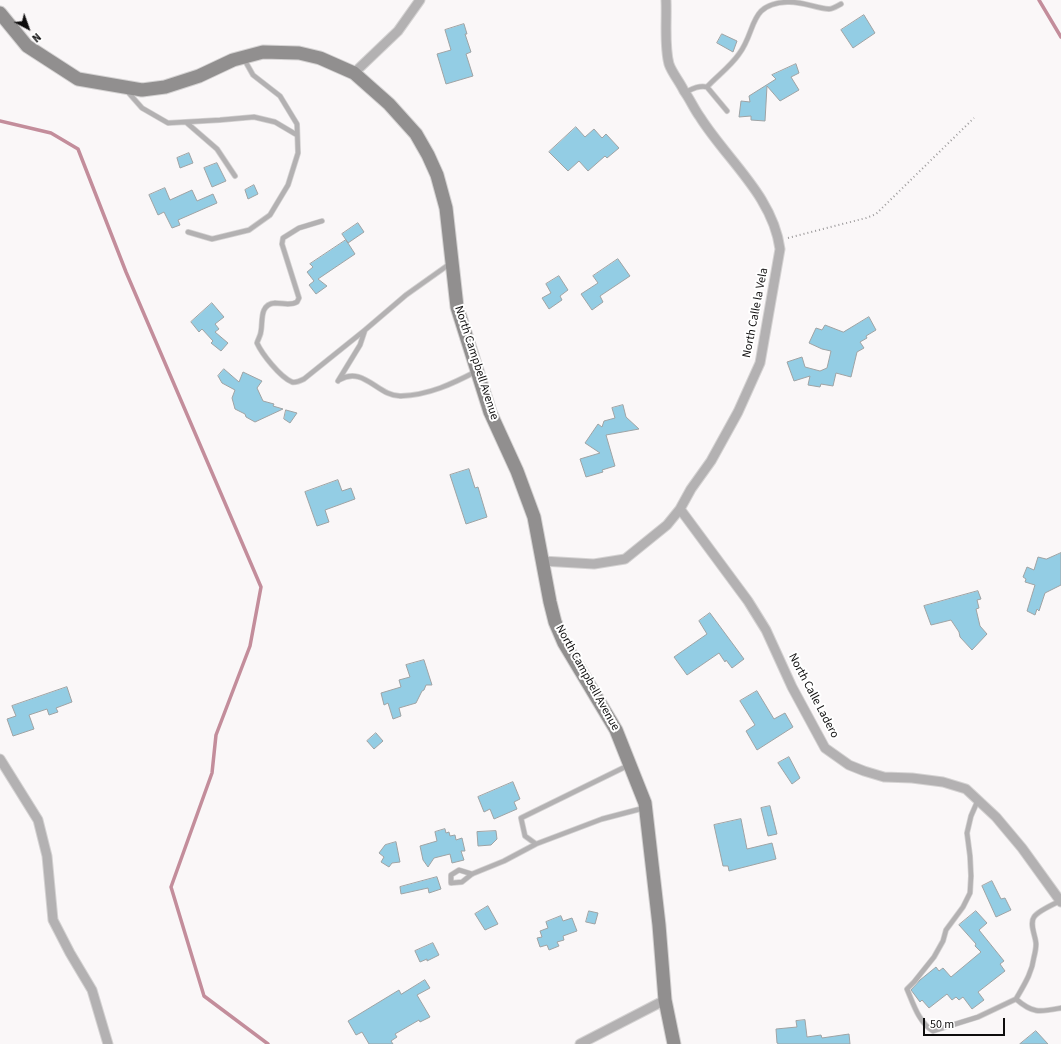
<!DOCTYPE html>
<style>
body{margin:0}
#map{position:relative;width:1061px;height:1044px;overflow:hidden;background:#faf7f8;font-family:"Source Sans 3",sans-serif}
canvas{display:block}
.north{position:absolute;left:8px;top:8px;width:40px;height:40px;-webkit-text-stroke:3px #fff;paint-order:stroke;rotate:139deg;font-size:11px;font-weight:700;line-height:16px;text-align:center;color:#0e0d0d}
.north::after{content:'';display:block;margin:auto;width:14px;height:18px;background:#0e0d0d;clip-path:polygon(50% 0,100% 100%,50% 72%,0 100%)}
.scale{position:absolute;left:923px;top:1018px;width:82px;height:18px;box-sizing:border-box;border:2px solid #0e0d0d;border-top:0;padding-left:5px;font-size:12px;line-height:14px;white-space:nowrap;color:#0e0d0d;-webkit-text-stroke:3px #fff;paint-order:stroke}
</style>
<div id="map">
<canvas width="1061" height="1044"></canvas>
<div class="north">N</div>
<div class="scale">50 m</div>
</div>
<script>
const g = document.querySelector('canvas').getContext('2d');
g.lineJoin = 'round';
function stroke(path, color, width, dash) { g.strokeStyle = color; g.lineWidth = width; g.lineCap = dash ? 'butt' : 'round'; g.setLineDash(dash || []); g.stroke(path); }
function fill(path, color) { g.fillStyle = color; g.fill(path, 'evenodd'); }
function label(font, color, halo, rows, align = 'center') {
  g.font = font + ' "Source Sans 3",sans-serif'; g.lineWidth = 4; g.setLineDash([]); g.textBaseline = 'middle'; g.strokeStyle = halo; g.fillStyle = color; for (const [text, x, y, turn = 0] of rows) {
    g.save(); g.translate(x, y); g.rotate((+turn || 0) * Math.PI / 180); g.textAlign = isNaN(turn) ? turn : align; if (halo) g.strokeText(text, 0, 0); g.fillText(text, 0, 0); g.restore();
  }
}
stroke(new Path2D(`
 M 1039,0 L 1061,37
 M 0,121 L 51,133 L 78,149 L 126,272 L 261,587 L 250,646 L 216,735 L 212,773 L 171,887 L 204,996 L 268,1044`), '#c38d9b', 3.5);
const building = new Path2D(`
 M 864,15 L 875,33 L 853,48 L 841,30 Z
 M 464,24 L 467,34 L 465,34 L 471,52 L 466,54 L 473,76 L 446,84 L 437,54 L 451,50 L 445,30 Z
 M 722,34 L 737,41 L 733,52 L 717,43 Z
 M 796,64 L 799,73 L 791,77 L 799,90 L 780,101 L 767,86 L 765,121 L 751,120 L 751,116 L 739,117 L 741,101 L 750,102 L 749,96 L 776,79 L 772,75 Z
 M 576,127 L 585,137 L 594,129 L 602,138 L 606,134 L 619,148 L 607,158 L 605,156 L 588,171 L 579,161 L 568,171 L 549,152 Z
 M 189,153 L 193,163 L 180,168 L 177,158 Z
 M 217,163 L 226,181 L 212,187 L 204,168 Z
 M 254,185 L 258,194 L 248,199 L 245,190 Z
 M 165,188 L 170,200 L 192,190 L 197,201 L 213,194 L 217,203 L 178,220 L 180,225 L 172,228 L 164,212 L 158,215 L 149,195 Z
 M 358,223 L 364,232 L 348,243 L 342,234 Z
 M 346,240 L 355,254 L 318,279 L 327,286 L 316,294 L 309,285 L 314,281 L 307,272 L 313,267 L 310,264 Z
 M 618,259 L 630,276 L 600,296 L 603,302 L 592,310 L 581,294 L 598,283 L 593,276 Z
 M 559,276 L 568,290 L 560,296 L 562,300 L 549,309 L 542,298 L 551,293 L 546,284 Z
 M 212,303 L 224,317 L 215,324 L 219,329 L 215,332 L 228,343 L 221,351 L 211,343 L 213,341 L 202,329 L 199,332 L 191,322 Z
 M 869,317 L 876,330 L 866,336 L 867,338 L 860,342 L 864,348 L 857,352 L 851,377 L 836,373 L 833,386 L 821,384 L 820,387 L 808,385 L 810,376 L 794,381 L 787,362 L 802,357 L 805,367 L 820,371 L 827,368 L 831,351 L 822,349 L 809,343 L 816,328 L 822,330 L 825,325 L 843,332 Z
 M 224,369 L 239,382 L 243,372 L 262,381 L 257,388 L 263,401 L 274,404 L 273,406 L 283,409 L 255,422 L 246,417 L 245,414 L 235,409 L 232,398 L 235,390 L 222,383 L 218,376 Z
 M 623,405 L 626,417 L 639,429 L 606,435 L 615,466 L 602,470 L 603,472 L 586,477 L 580,459 L 600,453 L 585,443 L 598,424 L 602,427 L 604,421 L 615,418 L 612,408 Z
 M 286,410 L 297,413 L 290,423 L 284,419 Z
 M 469,469 L 475,488 L 478,487 L 487,517 L 466,524 L 450,475 Z
 M 338,480 L 342,491 L 351,488 L 355,499 L 325,510 L 329,522 L 317,526 L 305,492 Z
 M 1061,553 L 1061,585 L 1045,593 L 1039,611 L 1037,609 L 1035,615 L 1027,611 L 1035,585 L 1025,582 L 1026,579 L 1023,577 L 1027,567 L 1034,570 L 1038,557 L 1046,559 Z
 M 978,591 L 981,599 L 977,600 L 979,608 L 976,609 L 980,626 L 987,634 L 972,650 L 960,637 L 959,632 L 951,620 L 931,625 L 924,606 Z
 M 710,613 L 744,659 L 732,668 L 726,660 L 725,662 L 719,653 L 687,675 L 674,657 L 707,634 L 699,621 Z
 M 424,660 L 432,685 L 426,685 L 424,690 L 422,691 L 416,703 L 399,708 L 401,716 L 393,719 L 388,703 L 384,705 L 381,693 L 401,687 L 399,680 L 410,677 L 406,665 Z
 M 67,687 L 72,702 L 56,708 L 58,712 L 49,715 L 47,709 L 29,715 L 34,729 L 13,736 L 7,719 L 16,716 L 12,706 Z
 M 757,691 L 774,719 L 785,713 L 793,727 L 757,750 L 746,731 L 755,725 L 740,701 Z
 M 376,733 L 383,741 L 374,749 L 367,741 Z
 M 789,757 L 800,778 L 792,784 L 778,763 Z
 M 513,782 L 520,799 L 514,802 L 517,809 L 494,819 L 490,809 L 484,812 L 478,797 Z
 M 770,806 L 777,834 L 768,836 L 761,808 Z
 M 741,819 L 747,849 L 772,843 L 776,859 L 729,871 L 728,866 L 723,866 L 714,825 Z
 M 445,829 L 446,833 L 449,832 L 450,836 L 455,835 L 456,840 L 462,838 L 465,851 L 461,851 L 464,860 L 452,863 L 450,854 L 434,858 L 428,867 L 423,860 L 420,846 L 437,841 L 435,832 Z
 M 496,831 L 497,839 L 491,845 L 478,846 L 477,832 Z
 M 396,842 L 400,862 L 392,863 L 389,867 L 381,862 L 384,857 L 379,853 L 385,845 Z
 M 437,877 L 441,889 L 429,893 L 428,888 L 401,894 L 400,887 Z
 M 992,881 L 1001,899 L 1005,898 L 1011,910 L 996,917 L 982,886 Z
 M 488,906 L 498,924 L 485,930 L 475,914 Z
 M 589,911 L 598,913 L 595,924 L 586,922 Z
 M 976,911 L 987,923 L 979,930 L 1004,961 L 1000,964 L 1005,971 L 978,992 L 984,1000 L 972,1009 L 963,997 L 959,1000 L 956,997 L 952,1000 L 947,994 L 929,1008 L 922,1000 L 920,1002 L 911,990 L 920,980 L 936,967 L 939,971 L 943,968 L 951,977 L 981,952 L 975,946 L 976,944 L 959,925 Z
 M 561,916 L 563,921 L 572,918 L 577,931 L 563,936 L 564,940 L 557,942 L 559,946 L 549,950 L 547,945 L 540,947 L 537,938 L 542,937 L 540,931 L 548,928 L 546,922 Z
 M 433,943 L 439,955 L 427,961 L 427,959 L 420,962 L 415,951 Z
 M 425,980 L 430,988 L 417,995 L 430,1017 L 420,1022 L 419,1020 L 395,1034 L 397,1037 L 391,1041 L 393,1044 L 369,1044 L 362,1032 L 356,1035 L 348,1021 L 399,990 L 401,994 Z
 M 805,1020 L 807,1037 L 821,1035 L 822,1038 L 849,1034 L 850,1044 L 779,1044 L 777,1043 L 776,1029 L 797,1027 L 796,1021 Z
 M 1036,1031 L 1048,1044 L 1020,1044 Z`);
fill(building, '#93cde4');
stroke(building, '#9fa3a4', 1);
const lane = new Path2D(`
 M 707,87 C 717,76 730,67 739,54 C 757,30 748,4 787,2 C 802,1 815,8 829,9 C 833,9 837,6 841,4
 M 127,91 L 142,108 L 168,123 L 220,120 L 254,117 L 275,122 L 297,135
 M 686,92 C 692,89 699,85 707,87 L 727,111
 M 187,123 L 217,149 L 235,176
 M 322,221 L 299,228 L 283,238 L 282,244 L 299,298 L 297,302 C 290,306 283,303 275,303 C 259,304 263,322 261,331 C 261,335 258,339 257,343 C 262,354 280,377 292,382 C 296,383 300,381 304,379 L 365,330
 M 188,232 L 212,239 L 249,230 L 270,215 L 288,185 L 298,153 L 297,124 L 280,96 L 253,75 L 244,59
 M 339,380 C 364,365 378,397 401,396 C 429,395 452,384 477,371
 M 338,381 L 360,345 L 365,330 L 406,295 L 451,263
 M 978,800 L 971,816 L 967,833 L 970,856 L 971,876 L 970,893 L 963,907 L 946,930 L 943,941 L 934,957 L 914,982 L 907,989 C 913,1003 919,1023 933,1031 L 978,1017 L 1016,999 C 1033,1014 1040,1012 1061,1008
 M 536,844 L 525,836 L 521,818 L 629,765
 M 472,874 L 459,870 L 451,875 L 451,883 L 462,882 L 472,874 L 504,861 L 536,844 L 602,819 L 644,808
 M 1016,999 C 1024,985 1032,973 1034,957 C 1035,953 1036,948 1036,944 C 1036,937 1029,924 1034,917 C 1038,911 1054,904 1060,901`);
const street = new Path2D(`
 M 354,73 L 398,31 L 420,0
 M 680,509 L 748,601 L 766,630 L 792,687 L 825,748 L 849,765 L 864,771 L 884,777 L 912,778 L 943,782 L 966,789 L 996,817 L 1022,848 L 1061,902
 M 542,561 L 594,564 L 625,559 L 667,525 L 680,509 L 691,489 L 711,461 L 738,412 L 760,363 L 780,249 C 773,196 727,160 700,117 C 694,109 690,99 684,91 C 680,82 672,73 669,64 C 664,46 667,20 666,0
 M 0,759 L 38,820 L 47,856 L 53,920 L 70,953 L 92,990 L 108,1044
 M 580,1044 L 665,1000`);
const secondary = new Path2D(`
 M 0,13 L 27,46 L 78,79 L 142,90 L 165,87 L 199,76 L 233,60 L 263,52 L 299,53 L 320,58 L 354,73 L 389,104 L 416,134 L 428,155 L 437,175 L 446,208 L 457,307 L 490,412 L 517,471 L 534,517 L 550,602 L 555,622 L 564,643 L 616,730 L 645,803 L 659,925 L 665,1000 L 674,1044`);
stroke(lane, '#d4d2d2', 6);
stroke(street, '#d4d2d2', 11);
stroke(secondary, '#d4d2d2', 15);
stroke(new Path2D(`
 M 788,238 L 866,218 L 876,214 L 974,118`), '#9c9a9b', 2, [1, 3]);
stroke(lane, '#b3b1b2', 4.5);
stroke(street, '#b3b1b2', 9);
stroke(secondary, '#918f8f', 13);
label('12px', '#0e0d0d', '#fff', [
 ["North Calle la Vela",756,313,-79],
 ["North Campbell Avenue",476,363,72],
 ["North Campbell Avenue",587,678,61],
 ["North Calle Ladero",813,696,62]
]);
</script>
